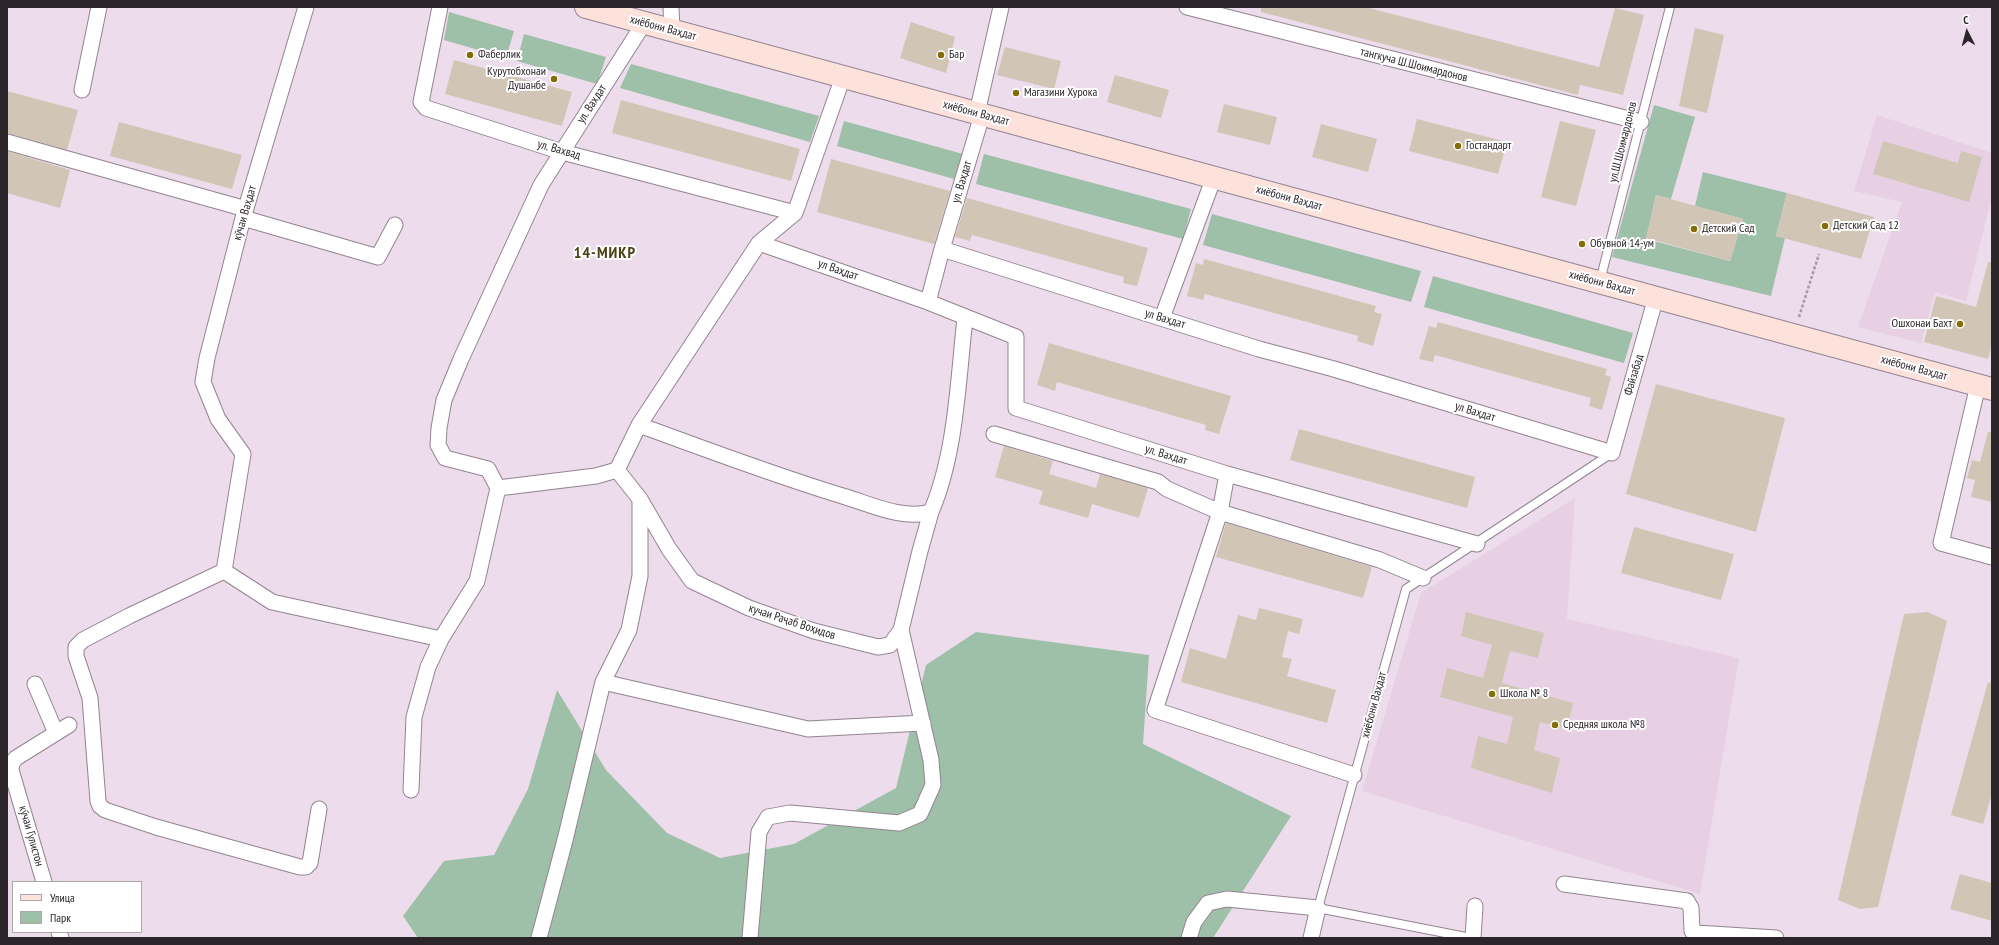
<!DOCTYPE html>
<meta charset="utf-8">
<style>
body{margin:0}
#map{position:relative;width:1999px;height:945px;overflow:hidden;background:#eddceb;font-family:"PT Sans Narrow",sans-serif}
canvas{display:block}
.frame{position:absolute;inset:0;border:8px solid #2c262b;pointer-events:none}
.legend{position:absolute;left:12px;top:881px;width:130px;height:52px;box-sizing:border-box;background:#fff;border:1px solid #aba8aa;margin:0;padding:5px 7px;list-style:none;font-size:12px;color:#2c262b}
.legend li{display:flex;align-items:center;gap:8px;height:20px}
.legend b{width:20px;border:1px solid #aba8aa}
.north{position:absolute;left:1947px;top:12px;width:40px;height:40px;-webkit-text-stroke:3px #fff;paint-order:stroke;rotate:354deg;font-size:11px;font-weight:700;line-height:16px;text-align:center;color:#2c262b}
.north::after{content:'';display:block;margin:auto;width:14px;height:18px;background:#2c262b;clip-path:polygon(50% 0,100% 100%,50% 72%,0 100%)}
</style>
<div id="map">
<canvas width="1999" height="945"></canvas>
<div class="frame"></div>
<ul class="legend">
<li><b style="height:5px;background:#fde1db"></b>Улица</li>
<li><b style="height:11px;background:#9ebfa8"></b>Парк</li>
</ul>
<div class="north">С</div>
</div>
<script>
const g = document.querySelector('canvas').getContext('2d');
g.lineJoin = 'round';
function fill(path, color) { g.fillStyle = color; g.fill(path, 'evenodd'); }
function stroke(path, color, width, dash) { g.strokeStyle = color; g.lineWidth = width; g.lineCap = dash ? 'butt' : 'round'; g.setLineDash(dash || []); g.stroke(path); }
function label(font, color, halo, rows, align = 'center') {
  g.font = font + ' "PT Sans Narrow",sans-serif'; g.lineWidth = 4; g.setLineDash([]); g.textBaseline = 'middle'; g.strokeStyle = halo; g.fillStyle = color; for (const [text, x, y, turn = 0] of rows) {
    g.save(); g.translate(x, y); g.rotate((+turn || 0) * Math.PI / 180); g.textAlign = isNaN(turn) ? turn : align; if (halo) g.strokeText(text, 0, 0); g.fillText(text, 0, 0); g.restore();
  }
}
fill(new Path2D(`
 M 1877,115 L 1992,153 L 1992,196 L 1966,301 L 1935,292 L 1921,343 L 1858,327 L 1902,202 L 1854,191 Z
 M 1575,498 L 1567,619 L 1739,658 L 1700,894 L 1362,791 L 1421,593 Z`), '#e7d0e4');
fill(new Path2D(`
 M 449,12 L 514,31 L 506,58 L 444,40 Z
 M 524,34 L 606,57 L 597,84 L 517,61 Z
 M 631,64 L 819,116 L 810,142 L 620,88 Z
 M 1654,105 L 1695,117 L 1671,199 L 1656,195 L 1646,239 L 1730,261 L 1743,219 L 1695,206 L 1703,172 L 1787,193 L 1776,236 L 1785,238 L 1771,296 L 1612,257 Z
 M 844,121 L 963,154 L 954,179 L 837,146 Z
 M 984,154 L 1191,209 L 1183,239 L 976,184 Z
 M 1212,214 L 1421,271 L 1411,302 L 1203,245 Z
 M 1433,276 L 1633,333 L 1624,363 L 1424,307 Z
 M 976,632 L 1149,655 L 1143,744 L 1291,816 L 1213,938 L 418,938 L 403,916 L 444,861 L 494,855 L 528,789 L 557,690 L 606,770 L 667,833 L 720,858 L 794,844 L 896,788 L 926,665 Z`), '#9ebfa8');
fill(new Path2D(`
 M 1261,7 L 1365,7 L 1599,67 L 1615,8 L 1644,15 L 1623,95 L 1580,85 L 1578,95 L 1261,12 Z
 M 911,22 L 955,37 L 946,73 L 900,58 Z
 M 1695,28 L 1724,35 L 1707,113 L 1679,106 Z
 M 1005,47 L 1061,61 L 1054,89 L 997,75 Z
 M 454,60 L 572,92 L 562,126 L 445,94 Z
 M 1115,75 L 1169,90 L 1161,118 L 1107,102 Z
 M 7,91 L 78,110 L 67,150 L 7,133 Z
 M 621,100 L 800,149 L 791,181 L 612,133 Z
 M 1224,104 L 1277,117 L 1270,145 L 1217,132 Z
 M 1417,119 L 1507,142 L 1498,174 L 1409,151 Z
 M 1560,121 L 1596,130 L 1576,206 L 1541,197 Z
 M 119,122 L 242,155 L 232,189 L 110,156 Z
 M 1321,124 L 1377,139 L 1368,172 L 1312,157 Z
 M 1883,141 L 1958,163 L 1961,151 L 1982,157 L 1969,202 L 1873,174 Z
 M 7,151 L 70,170 L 60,208 L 7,193 Z
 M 831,159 L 950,191 L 934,244 L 817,212 Z
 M 1787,193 L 1874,217 L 1861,259 L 1776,236 Z
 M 1656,195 L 1743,219 L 1730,261 L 1646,238 Z
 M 967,198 L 1148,248 L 1137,286 L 1123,283 L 1124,277 L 972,235 L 970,241 L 955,237 Z
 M 1204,259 L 1376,306 L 1374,312 L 1382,314 L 1373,346 L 1357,341 L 1358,336 L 1205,294 L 1203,300 L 1187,296 L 1196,263 L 1203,265 Z
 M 1988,262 L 1992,262 L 1992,344 L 1988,359 L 1924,342 L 1936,296 L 1976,307 Z
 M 1438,322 L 1607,369 L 1605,375 L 1611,377 L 1602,410 L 1589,406 L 1591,398 L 1435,355 L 1433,362 L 1419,359 L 1429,326 L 1436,328 Z
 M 1049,343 L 1231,396 L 1219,434 L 1205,430 L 1206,425 L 1057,382 L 1055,391 L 1037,385 Z
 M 1656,384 L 1785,418 L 1756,532 L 1626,494 Z
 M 1299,429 L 1475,477 L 1467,508 L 1290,460 Z
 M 1988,432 L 1992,432 L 1992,502 L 1971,497 L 1975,480 L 1967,478 L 1972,460 L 1980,462 Z
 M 1004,446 L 1053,461 L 1049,474 L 1096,488 L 1100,474 L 1148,488 L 1139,518 L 1092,504 L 1088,518 L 1039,504 L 1043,491 L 995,477 Z
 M 1226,523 L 1372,567 L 1363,598 L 1216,557 Z
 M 1634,527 L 1734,554 L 1721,600 L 1621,573 Z
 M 1259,608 L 1303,619 L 1299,634 L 1288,631 L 1282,657 L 1292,659 L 1287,676 L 1336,690 L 1327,723 L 1181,682 L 1190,648 L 1226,659 L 1238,615 L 1256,620 Z
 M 1466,612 L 1544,633 L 1538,658 L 1510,651 L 1502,683 L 1573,703 L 1567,729 L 1540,722 L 1534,750 L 1560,758 L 1552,793 L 1471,768 L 1478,736 L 1507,744 L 1513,717 L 1440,697 L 1447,668 L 1483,678 L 1492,645 L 1461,636 Z
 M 1928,612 L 1947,621 L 1878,907 L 1860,909 L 1838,900 L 1904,614 Z
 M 1988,682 L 1992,683 L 1992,794 L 1983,824 L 1951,815 Z
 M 1960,874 L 1992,883 L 1992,921 L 1950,909 Z`), '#d1c6b5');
const lane = new Path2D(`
 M 1600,281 L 1670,7
 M 1471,938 L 1318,908 L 1406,589 L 1612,453`);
const street = new Path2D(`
 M 306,7 L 243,218 L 207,358 L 203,382 L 218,419 L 243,454 L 224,571 L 129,616 L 83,640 L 76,647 L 76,656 L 90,698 L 98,801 L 100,806 L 105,810 L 156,827 L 300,867 L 306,867 L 310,863 L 319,809
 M 440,7 L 421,102 L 426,108 L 562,152 L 795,213
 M 671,7 L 672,30
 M 1187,7 L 1641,122
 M 82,90 L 99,7
 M 977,113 L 1001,7
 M 7,142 L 246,209
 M 243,218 L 378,257 L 395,225
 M 759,243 L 928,302 L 942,249 L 1259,349 L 1334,369 L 1612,453 L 1656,297
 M 942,249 L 982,115
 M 928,302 L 1016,337 L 1016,408 L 1227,474 L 1477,544
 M 1162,318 L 1214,177
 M 1978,385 L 1941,543 L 1992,557
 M 639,425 C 708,450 776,476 846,497 C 872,505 903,520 931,512 C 956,454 958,381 965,318
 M 994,434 L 1158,482 L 1167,489 L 1220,512 L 1380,560 L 1423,578
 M 617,470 L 640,499 L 669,549 L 692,581 L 749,608 L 814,631 L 878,647 L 890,645 L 901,630 L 920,551 L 931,512
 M 1227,474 L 1220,512 L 1155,710 L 1354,775
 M 498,488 L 596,476 L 617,470 L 639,425 L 759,243 L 795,213 L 843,77
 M 224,571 L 272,602 L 441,639
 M 603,682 L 808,729 L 923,723
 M 35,684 L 56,733
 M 411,790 L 414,717 L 428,667 L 441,639 L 477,581 L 498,488 L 488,469 L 445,458 L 438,445 L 439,428 L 444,400 L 461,359 L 541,185 L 644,23
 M 44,882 L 11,770 L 12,763 L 16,758 L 69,725
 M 1564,884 L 1687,901 L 1691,908 L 1692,931 L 1696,933 L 1776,938
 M 59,932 L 61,938
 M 539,938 L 565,840 L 603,682 L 629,630 L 640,576 L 640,501
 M 750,938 L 759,832 L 768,817 L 790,813 L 899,823 L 920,814 L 933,785 L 931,760 L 901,630
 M 1189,938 L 1194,922 L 1208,903 L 1227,899 L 1318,908 L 1311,938
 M 1473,938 L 1475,906`);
const secondary = new Path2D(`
 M 586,7 L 1992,389`);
stroke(lane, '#938491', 10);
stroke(street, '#938491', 17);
stroke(secondary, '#938491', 24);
stroke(new Path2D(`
 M 1799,317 L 1819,254`), '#a699a4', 2.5, [3, 2]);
stroke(lane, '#fff', 8);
stroke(street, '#fff', 15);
stroke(secondary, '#fde1db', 22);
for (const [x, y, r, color] of [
 [470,55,4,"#836d09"],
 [941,55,4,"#836d09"],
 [554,79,4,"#836d09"],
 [1016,93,4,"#836d09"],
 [1458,146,4,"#836d09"],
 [1825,226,4,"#836d09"],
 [1694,229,4,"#836d09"],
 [1582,244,4,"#836d09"],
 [1960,324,4,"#836d09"],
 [1492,694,4,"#836d09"],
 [1555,725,4,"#836d09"]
]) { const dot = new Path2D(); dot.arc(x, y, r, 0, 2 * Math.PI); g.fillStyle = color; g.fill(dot); stroke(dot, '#fff', 1.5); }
label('12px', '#2c262b', '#fff', [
 ["хиёбони Ваҳдат",663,28,15],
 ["тангкуча Ш.Шоимардонов",1414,65,14],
 ["ул. Вахдат",592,104,-57],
 ["хиёбони Ваҳдат",976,113,15],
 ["ул.Ш.Шоимардонов",1623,142,-76],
 ["ул. Вахвад",559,150,16],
 ["ул. Вахдат",962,182,-73],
 ["хиёбони Ваҳдат",1289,198,15],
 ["кӯчаи Ваҳдат",245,213,-74],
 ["ул Ваҳдат",838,270,19],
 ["хиёбони Ваҳдат",1602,283,15],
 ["ул Ваҳдат",1165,319,17],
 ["хиёбони Ваҳдат",1914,368,15],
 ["Файзабад",1634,375,-74],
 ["ул Ваҳдат",1475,412,17],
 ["ул. Вахдат",1166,455,17],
 ["кучаи Раҷаб Воҳидов",792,622,18],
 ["хиёбони Вахдат",1374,705,-75],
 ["кӯчаи Гулистон",31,836,74]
]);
label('12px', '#2c262b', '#fff', [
 ["Фаберлик",478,55],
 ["Бар",949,55],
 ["Курутобхонаи",546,72,"right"],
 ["Душанбе",546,86,"right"],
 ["Магазини Хурока",1024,93],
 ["Гостандарт",1466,146],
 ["Детский Сад 12",1833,226],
 ["Детский Сад",1702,229],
 ["Обувной 14-ум",1590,244],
 ["Ошхонаи Бахт",1952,324,"right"],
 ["Школа № 8",1500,694],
 ["Средняя школа №8",1563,725]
], 'left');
g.letterSpacing = '1px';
label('bold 16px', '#4c4118', '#fff', [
 ["14-МИКР",605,253]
]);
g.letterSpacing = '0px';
</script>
